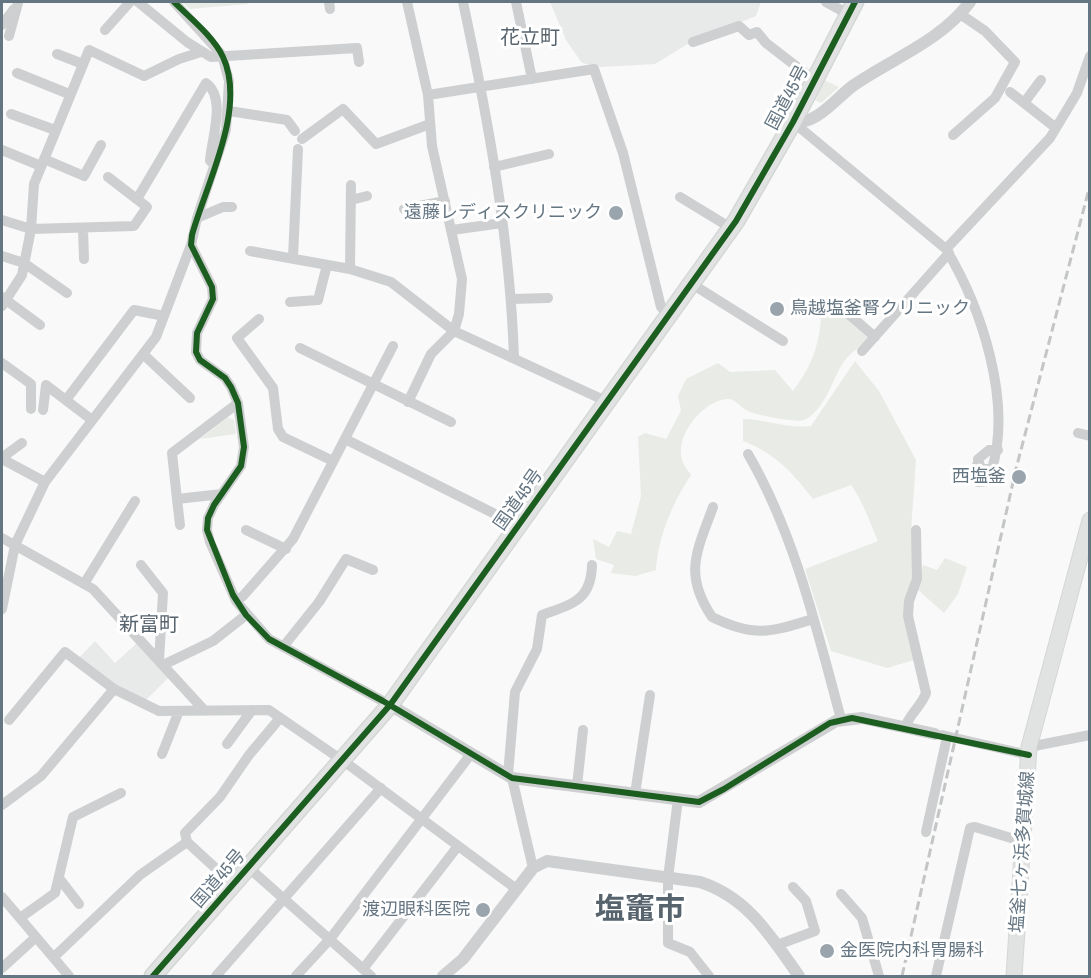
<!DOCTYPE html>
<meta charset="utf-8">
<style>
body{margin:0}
#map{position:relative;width:1091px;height:978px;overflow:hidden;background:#f9f9f9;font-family:"Archivo Narrow",sans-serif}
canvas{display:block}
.frame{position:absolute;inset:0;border:3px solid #657683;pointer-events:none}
</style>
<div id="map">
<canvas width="1091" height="978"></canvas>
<div class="frame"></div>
</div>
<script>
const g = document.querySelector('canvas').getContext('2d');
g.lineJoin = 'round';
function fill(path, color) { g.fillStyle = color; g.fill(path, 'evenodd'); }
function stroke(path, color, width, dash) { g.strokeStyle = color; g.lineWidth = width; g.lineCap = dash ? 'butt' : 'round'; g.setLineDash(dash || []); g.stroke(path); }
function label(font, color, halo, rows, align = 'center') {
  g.font = font + ' "Archivo Narrow","Noto Sans JP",sans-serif'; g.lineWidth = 6; g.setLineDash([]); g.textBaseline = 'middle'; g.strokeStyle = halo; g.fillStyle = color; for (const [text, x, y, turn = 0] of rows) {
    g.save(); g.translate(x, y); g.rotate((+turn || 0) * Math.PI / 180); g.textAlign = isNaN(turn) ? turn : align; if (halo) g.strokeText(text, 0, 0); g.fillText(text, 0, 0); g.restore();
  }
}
fill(new Path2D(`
 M 550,2 L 761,2 L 756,16 L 691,42 L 655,64 L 601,67 L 582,63 L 566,40 Z
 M 95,641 L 115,663 L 137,643 L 169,677 L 144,702 L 115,687 L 78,659 Z`), '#e8e9e9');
fill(new Path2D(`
 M 182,2 L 248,2 L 248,4 L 190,9 Z
 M 824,80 L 839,87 L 821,103 L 815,100 Z
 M 829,296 L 842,315 L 867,337 C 861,346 852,352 845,360 C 832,378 826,410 804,420 C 797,423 754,415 746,410 C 740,407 735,398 727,399 C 703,401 675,435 682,459 C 683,465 688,470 691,475 C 673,502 658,537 656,570 L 635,576 L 611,573 L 614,565 L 596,559 L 593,539 L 609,547 L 617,531 L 631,534 L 641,496 L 638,437 L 645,433 L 666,439 L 681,411 L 678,396 L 686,379 L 718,363 L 730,372 L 775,370 L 793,391 C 811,367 818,349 821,319 L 815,317 L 817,298 Z
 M 855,361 L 879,391 L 916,460 L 911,531 L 915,578 L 905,603 L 914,660 L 887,668 L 831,651 L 805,569 L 878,541 C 870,523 863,501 851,485 L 813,499 C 791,471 776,454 743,441 L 743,419 C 766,419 787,429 811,426 Z
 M 228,417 L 234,420 L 236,434 L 200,439 Z
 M 945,558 L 967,567 L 958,594 L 944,613 L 917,589 L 923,565 L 937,570 Z`), '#e8ebe6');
const primary = new Path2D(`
 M 1014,976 L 1029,747 L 1090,520`);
const trunk = new Path2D(`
 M 153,976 L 390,705 L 736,221 L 793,122 L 855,2`);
stroke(primary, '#d5d6d7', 17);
stroke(trunk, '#d5d6d6', 19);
stroke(new Path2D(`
 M 138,2 L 187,42 L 211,57 L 357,48 L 359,62
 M 174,2 L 222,55 L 229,81 L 226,130 L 197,218 L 191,245 L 212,287 L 213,299 L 197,333 L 196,352 L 200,360 L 225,378 L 231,387 L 238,403 L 244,447 L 241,466 L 214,505 L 208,518 L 207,530 L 210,542 L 236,601 L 269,639 L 390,705
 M 329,2 L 330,9
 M 407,2 L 428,95 L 432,146 L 462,279 L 459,314 L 454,331 L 431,354 L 408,402
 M 463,2 C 488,119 510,238 514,358
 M 516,2 L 532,79
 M 826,2 L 848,14
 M 2,25 L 14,9
 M 105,30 L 130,2
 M 9,36 L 18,3
 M 693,42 L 739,26 L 749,35 L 757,32 L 766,43 L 814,80
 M 57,54 L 83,64
 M 17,73 L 69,94
 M 1010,92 L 1056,128
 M 428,95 L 594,69 L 623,153 L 661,307 L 669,315
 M 1024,103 L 1041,80
 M 229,111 L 287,120 L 295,131
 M 11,114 L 55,130
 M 793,122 L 946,249 C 982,309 1012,401 992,469 L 981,469 L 978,459 L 989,450 L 998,450
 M 953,135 L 995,98 L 1015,62 L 985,31 L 960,14
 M 302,139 L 343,109 L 376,144 L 430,124
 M 2,150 L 41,166
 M 44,159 L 84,176 L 101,145
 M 494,167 L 549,154
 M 680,197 L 731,228
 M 137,199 L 206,83 C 227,98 211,140 210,161 L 215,164
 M 351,200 L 367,196
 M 404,209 L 445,201
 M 197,218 L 223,207 L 232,207
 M 2,220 L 31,229 L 134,226 L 147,207 L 108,177
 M 83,228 L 84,259
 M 452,230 L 502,223
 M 946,249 L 1050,138 L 1077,93 L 1090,56
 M 250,251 L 350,269 L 391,282 L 454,331 L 608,402
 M 2,256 L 24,263 L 67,293
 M 293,257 L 298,149
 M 350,269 L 351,185
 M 692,284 L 783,341
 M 2,297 L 40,325
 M 512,299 L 548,298
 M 290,302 L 318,300 L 327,265
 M 2,306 L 22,275 L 31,229 L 34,184 L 89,50 L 144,76 L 179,59 L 201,52
 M 846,312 L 875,337
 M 259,319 L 237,338 L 273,388 L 278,429 L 283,437 L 333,461
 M 300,348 L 451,422
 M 862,351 L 949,253
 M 143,354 L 190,398
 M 2,363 L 31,384 L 31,409
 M 66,400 L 134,310 L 164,316
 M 43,410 L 46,385 L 92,420
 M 1078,433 L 1090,436
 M 345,439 L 519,526
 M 22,443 L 7,454 L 4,460 L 45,482
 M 748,454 C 795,535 817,630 841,719
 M 978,462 L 974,475 L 978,482 L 988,481 L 992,469
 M 222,494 L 177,499 L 172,453 L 238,403
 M 177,499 L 180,525
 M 713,507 C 697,551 683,574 712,617 C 755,638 771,632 813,619
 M 246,530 L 286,549
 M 2,538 L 93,589 L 204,710
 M 141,565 L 163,593 L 159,661
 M 84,584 L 135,501
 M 236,601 L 243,596 L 293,539 L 393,346
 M 2,609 L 15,545 L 45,482 L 156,337 L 191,245
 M 283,647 L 319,602 L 346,559 L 373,570
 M 163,665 L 213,641 L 246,615
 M 9,720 L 65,652 L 114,689 L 159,711 L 269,710 L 349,765 L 515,888
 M 905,728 C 909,714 921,707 926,693 L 908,616 L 909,601 L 917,579 L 916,530
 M 942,735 L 1029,755
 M 227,744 L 252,710
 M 1029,747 L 1090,735
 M 162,754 L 179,711
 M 508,775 L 515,692 L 537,649 L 542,615 C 572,604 591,601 592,565
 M 512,778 L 533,868
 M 577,786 L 583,730
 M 635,794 L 650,695
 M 678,799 L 668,878 L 668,943 L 690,952 L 709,976
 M 2,805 L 41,776 L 114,689
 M 926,832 L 947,737
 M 249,868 L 371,976
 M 59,878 L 79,904
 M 234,885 L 187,842 L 185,833 L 220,797 L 249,755 L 280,718
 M 841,894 L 862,918 L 879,976
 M 2,897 L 69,976
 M 20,918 L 55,893 L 73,817 L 121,793
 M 777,945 L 815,931 L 806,901 L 793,887
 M 54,957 L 140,875 L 187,842
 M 2,968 L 36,937
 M 363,969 L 458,846
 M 216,976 L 381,788
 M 296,976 L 330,939 L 471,754
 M 936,976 L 970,828 L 975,827 L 1024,842`), '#cecfd0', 10);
stroke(new Path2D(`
 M 793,122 C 800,122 805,122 811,119 C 827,112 840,95 854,85 C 895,57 939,42 970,2
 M 390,705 L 512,778 L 699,802 L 836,721 L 862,718 L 935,734
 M 443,976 L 463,959 L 533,868 L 547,861 L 700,882 C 749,898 771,937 799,976`), '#cecfd0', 12);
stroke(primary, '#e1e2e2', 15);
stroke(trunk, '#e1e2e2', 16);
stroke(new Path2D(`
 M 902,976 L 1016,469 L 1090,185`), '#c3c5c6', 3, [9, 4.5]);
stroke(new Path2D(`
 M 174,2 C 190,18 213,36 223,57 C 247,109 206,184 192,235 L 191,245 L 212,287 L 213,299 L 197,333 L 196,352 L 200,360 L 225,378 L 231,387 L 238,403 L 244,447 L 241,466 L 214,505 L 208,518 L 207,530 L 233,595 L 246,615 L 269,639 L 383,701 L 512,778 L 699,802 L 724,789 L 830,723 L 852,718 L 1029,755
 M 153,976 L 390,705 L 736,221 L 793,122 L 855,2`), '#1b5e20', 6);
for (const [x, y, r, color] of [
 [616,213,8,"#99a4ac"],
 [777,309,8,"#99a4ac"],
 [1019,477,8,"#99a4ac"],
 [483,910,8,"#99a4ac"],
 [827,951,8,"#99a4ac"]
]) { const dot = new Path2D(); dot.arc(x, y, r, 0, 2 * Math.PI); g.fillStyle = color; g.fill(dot); stroke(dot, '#fff', 2); }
label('18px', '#657683', '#fff', [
 ["国道45号",788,98,-62],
 ["国道45号",519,500,-55],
 ["塩釜七ヶ浜多賀城線",1023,852,-86],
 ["国道45号",219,879,-49]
]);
label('18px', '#657683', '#fff', [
 ["遠藤レディスクリニック",602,213],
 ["鳥越塩釜腎クリニック",790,309,"left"],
 ["西塩釜",1006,477],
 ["渡辺眼科医院",470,910],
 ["金医院内科胃腸科",840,951,"left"]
], 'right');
label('20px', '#57646e', '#fff', [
 ["花立町",530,39],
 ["新富町",149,626]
]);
label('bold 30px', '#57646e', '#fff', [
 ["塩竈市",640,911]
]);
</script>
